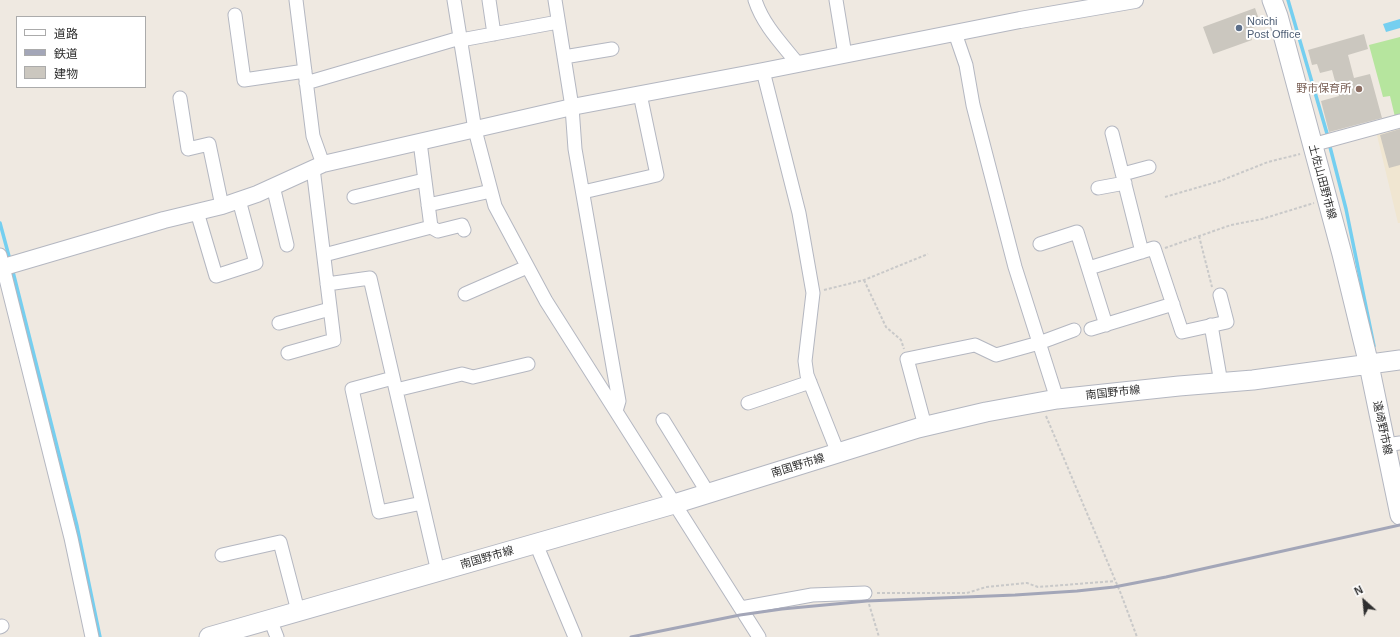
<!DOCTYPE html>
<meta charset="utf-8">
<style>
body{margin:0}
#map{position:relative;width:1400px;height:637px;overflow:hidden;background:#efe9e1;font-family:Helvetica,"Noto Sans JP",sans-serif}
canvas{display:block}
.legend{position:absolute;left:16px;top:16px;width:130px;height:72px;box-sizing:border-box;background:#fff;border:1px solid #ababab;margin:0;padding:5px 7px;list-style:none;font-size:12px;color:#2e2e2e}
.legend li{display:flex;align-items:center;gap:8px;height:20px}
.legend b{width:20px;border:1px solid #ababab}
.north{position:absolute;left:1344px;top:581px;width:40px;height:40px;-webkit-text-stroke:3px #fff;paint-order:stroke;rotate:333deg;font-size:11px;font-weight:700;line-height:16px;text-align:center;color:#2e2e2e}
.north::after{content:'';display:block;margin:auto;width:14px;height:18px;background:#2e2e2e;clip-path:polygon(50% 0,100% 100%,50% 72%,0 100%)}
</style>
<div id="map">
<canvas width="1400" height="637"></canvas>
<ul class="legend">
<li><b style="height:5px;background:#fff"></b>道路</li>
<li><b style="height:5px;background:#a3a6b8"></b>鉄道</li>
<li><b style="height:11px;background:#cbc7bf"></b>建物</li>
</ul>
<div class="north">N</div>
</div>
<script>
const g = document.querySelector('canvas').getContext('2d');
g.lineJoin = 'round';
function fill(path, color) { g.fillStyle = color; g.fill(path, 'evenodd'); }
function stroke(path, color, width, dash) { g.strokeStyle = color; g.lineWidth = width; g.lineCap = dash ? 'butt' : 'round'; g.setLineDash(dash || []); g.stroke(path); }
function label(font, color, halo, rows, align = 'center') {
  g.font = font + ' Helvetica,"Noto Sans JP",sans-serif'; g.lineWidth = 4; g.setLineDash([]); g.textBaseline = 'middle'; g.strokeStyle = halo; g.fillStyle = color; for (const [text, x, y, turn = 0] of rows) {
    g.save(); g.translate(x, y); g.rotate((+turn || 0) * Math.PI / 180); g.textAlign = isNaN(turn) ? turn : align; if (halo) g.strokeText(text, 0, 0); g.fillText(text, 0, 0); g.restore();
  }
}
fill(new Path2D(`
 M 1400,125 L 1400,223 L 1398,223 L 1376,131 Z`), '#f0e6d1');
fill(new Path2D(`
 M 1400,37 L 1400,115 L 1395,117 L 1390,96 L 1383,97 L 1369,45 Z`), '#b6e59e');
fill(new Path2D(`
 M 1400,19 L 1400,28 L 1386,32 L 1383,24 Z`), '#75cff0');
stroke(new Path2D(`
 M 1288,0 L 1328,137
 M 1329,143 L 1346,209 L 1374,346
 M 0,223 L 10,260
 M 12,268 L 77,526 L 100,637`), '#75cff0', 3.5);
fill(new Path2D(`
 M 1255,8 L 1261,25 L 1252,28 L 1253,33 L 1250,35 L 1252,40 L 1213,54 L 1203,27 Z
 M 1364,34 L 1368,49 L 1348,55 L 1354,78 L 1370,74 L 1382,118 L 1329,132 L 1321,101 L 1339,96 L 1332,70 L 1320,73 L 1317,64 L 1312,65 L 1308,50 Z
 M 1400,129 L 1400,165 L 1389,168 L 1380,135 Z`), '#cbc7bf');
const minor = new Path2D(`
 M 296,0 L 313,136 L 323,164
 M 454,0 L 475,130 L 495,206 L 546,301 L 759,637
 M 489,0 L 494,34
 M 555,0 L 572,107 L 575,149 L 619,401 L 616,411
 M 755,0 C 763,25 782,44 798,64
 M 836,0 L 845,55
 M 235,15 L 244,80 L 305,71
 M 955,33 L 966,65 L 973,105 L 1015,267 L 1057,399
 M 461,40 L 558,22
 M 564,57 L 612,49
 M 763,71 L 799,213 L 813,293 L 805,361 L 807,375 L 838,453
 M 306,83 L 460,38
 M 180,98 L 188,149 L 209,144 L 222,206
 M 1112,133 L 1142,252
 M 1312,145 L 1400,121
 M 1123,174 L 1149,167
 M 273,186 L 287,245
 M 1098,188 L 1125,183
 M 583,192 L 657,175 L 640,94
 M 354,197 L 424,180
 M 428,205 L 491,191
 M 197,212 L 216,276 L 256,263 L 239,200
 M 431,227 L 438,231 L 462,225 L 464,230
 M 1040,244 L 1077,232 L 1106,325
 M 0,255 L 71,538 L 92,637
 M 324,255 L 431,227 L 420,142
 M 1089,268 L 1154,248 L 1182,332 L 1227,322 L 1220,295
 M 327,284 L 370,278 L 438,572
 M 465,294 L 527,267
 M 279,323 L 330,309
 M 1211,325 L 1221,383
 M 1091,329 L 1173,304
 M 288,353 L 334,340 L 313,168
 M 393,378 L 352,389 L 379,512 L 422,503
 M 396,390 L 462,374 L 473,377 L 528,364
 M 748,403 L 810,382
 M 663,420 L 708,493
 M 925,426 L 907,359 L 975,345 L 996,355 L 1039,343 L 1074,330
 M 1385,445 L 1400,443
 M 536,544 L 575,637
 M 222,555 L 280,542 L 298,611
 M 741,608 L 812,595 L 865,593
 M 270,619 L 277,637
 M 0,627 L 2,626`);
const tertiary = new Path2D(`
 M 4,267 L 164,220 L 222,206 L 257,194 L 323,164 L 572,107 L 763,71 L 1020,20 L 1135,0`);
const secondary = new Path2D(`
 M 1272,0 L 1278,16 L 1342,254 L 1369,365 L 1400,515
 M 209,637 L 674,504 L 918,428 L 986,412 L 1057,399 L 1179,386 L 1253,380 L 1400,360`);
stroke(minor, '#b4b7c1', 15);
stroke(tertiary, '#b4b7c1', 18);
stroke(secondary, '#b4b7c1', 21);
stroke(new Path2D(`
 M 1165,197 L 1220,181 L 1268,162 L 1300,154
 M 1199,236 L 1212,287
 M 1165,248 L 1231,225 L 1262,219 L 1314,203
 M 864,280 L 886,327 L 901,340 L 904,349
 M 824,290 L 864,280 L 928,254
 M 1046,416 L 1121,594 L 1137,637
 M 877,593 L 967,593 L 986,587 L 1027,583 L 1038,587 L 1115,581
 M 869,604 L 879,637`), '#c9c9c9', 2, [3, 2]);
stroke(minor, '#fff', 13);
stroke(tertiary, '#fff', 16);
stroke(secondary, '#fff', 19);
stroke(new Path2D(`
 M 631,637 L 740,615 L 782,609 L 867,601 L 1015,595 L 1077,591 L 1114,587 L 1166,577 L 1400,525`), '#a3a6b8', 3);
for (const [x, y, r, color] of [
 [1239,28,4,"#5c6f8a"],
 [1359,89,4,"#8d6e63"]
]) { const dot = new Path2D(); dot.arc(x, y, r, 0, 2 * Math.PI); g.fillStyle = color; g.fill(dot); stroke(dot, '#fff', 1.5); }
label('11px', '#4e5e75', '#fff', [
 ["Noichi",1247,22],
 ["Post Office",1247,35]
], 'left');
label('11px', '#785e54', '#fff', [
 ["野市保育所",1351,89]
], 'right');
label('11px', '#2e2e2e', '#fff', [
 ["土佐山田野市線",1322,182,75],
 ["南国野市線",1113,393,-6],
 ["遠崎野市線",1382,428,78],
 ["南国野市線",798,466,-17],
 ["南国野市線",487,558,-16]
]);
</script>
